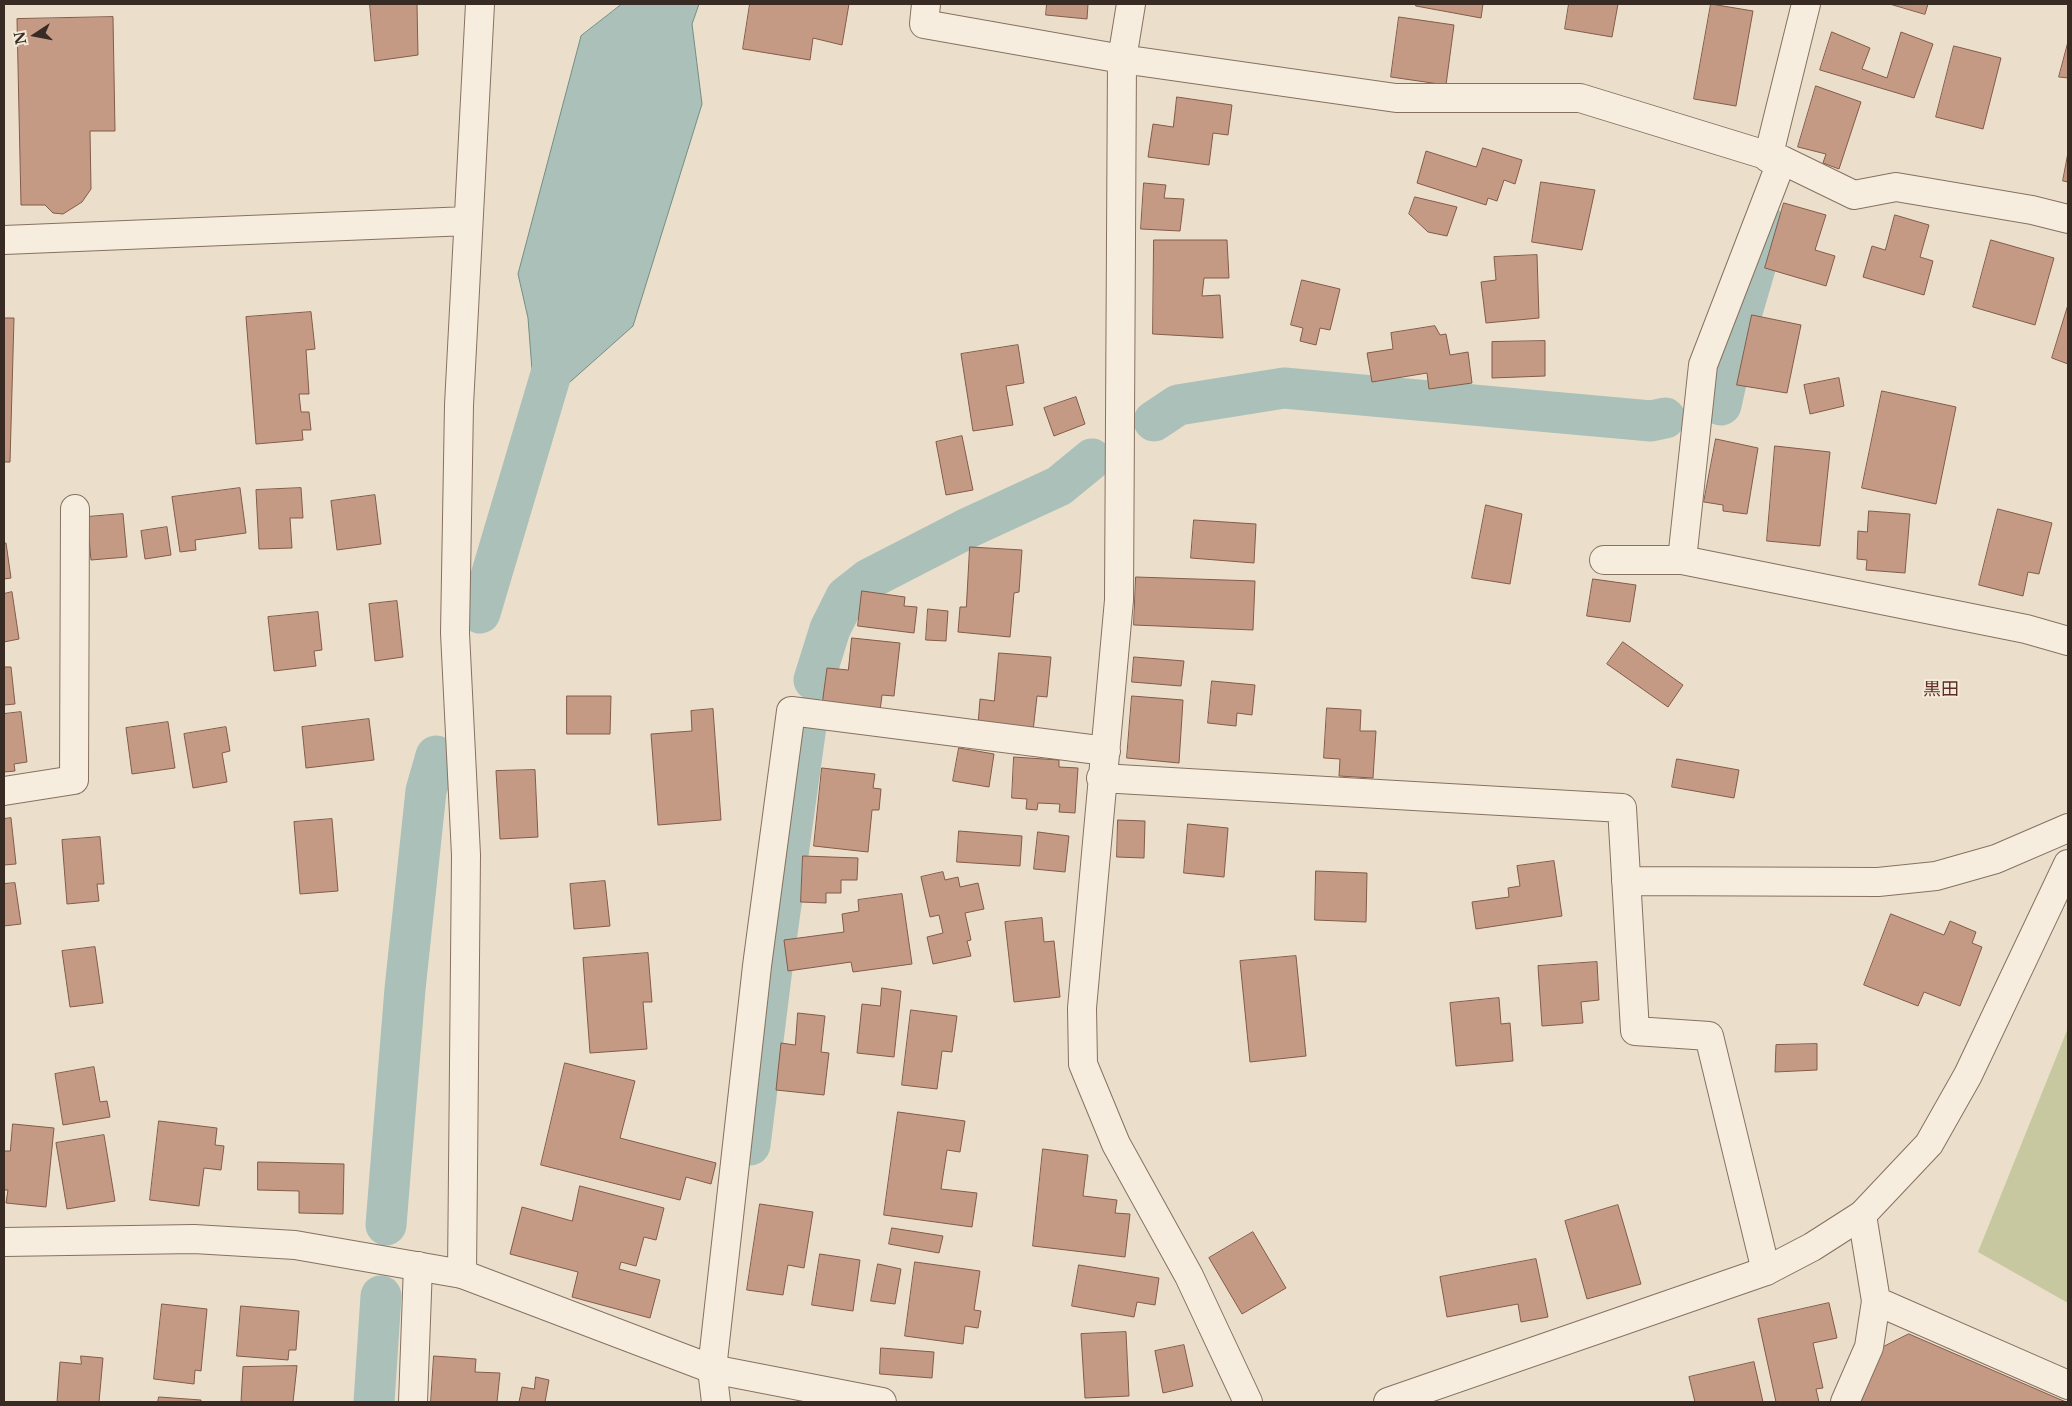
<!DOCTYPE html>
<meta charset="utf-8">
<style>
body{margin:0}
#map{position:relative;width:2072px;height:1406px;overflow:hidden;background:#ebdfcb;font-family:"Libre Baskerville",serif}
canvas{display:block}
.frame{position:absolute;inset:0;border:5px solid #382b23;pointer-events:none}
.north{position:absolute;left:10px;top:10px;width:50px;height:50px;-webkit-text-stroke:4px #f3eada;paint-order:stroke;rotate:259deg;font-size:14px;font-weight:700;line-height:20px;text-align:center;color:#382b23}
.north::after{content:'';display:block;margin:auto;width:18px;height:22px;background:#382b23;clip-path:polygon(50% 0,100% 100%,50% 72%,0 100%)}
</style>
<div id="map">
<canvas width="2072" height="1406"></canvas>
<div class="frame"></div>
<div class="north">N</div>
</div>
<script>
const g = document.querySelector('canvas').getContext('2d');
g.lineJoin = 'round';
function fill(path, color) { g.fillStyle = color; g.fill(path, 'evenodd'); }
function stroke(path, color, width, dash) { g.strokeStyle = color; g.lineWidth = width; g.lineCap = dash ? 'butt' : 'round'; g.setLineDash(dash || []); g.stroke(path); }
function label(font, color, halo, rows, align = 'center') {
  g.font = font + ' "Libre Baskerville","Noto Sans JP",serif'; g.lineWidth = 4; g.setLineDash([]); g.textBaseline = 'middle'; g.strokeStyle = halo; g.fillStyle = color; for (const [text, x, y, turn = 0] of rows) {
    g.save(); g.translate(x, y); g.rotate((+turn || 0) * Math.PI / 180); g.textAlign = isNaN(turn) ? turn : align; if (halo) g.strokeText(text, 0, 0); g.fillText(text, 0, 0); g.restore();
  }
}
fill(new Path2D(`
 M 2068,1028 L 2068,1303 L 1978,1252 Z`), '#c7c8a0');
const water = new Path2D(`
 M 622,4 L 699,4 L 692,24 L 702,104 L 633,326 L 570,382 L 533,383 L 528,318 L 518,274 L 581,36 Z`);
fill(water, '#abc0b8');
stroke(water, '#728e84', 1);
stroke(new Path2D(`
 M 1721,405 L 1740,319 L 1767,227
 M 1154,421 L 1178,405 L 1284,388 L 1651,421 L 1665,418
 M 480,613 L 565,327
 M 814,680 L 830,629 L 846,597 L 869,579 L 970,527 L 1059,486 L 1092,459
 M 750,1145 L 771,976 L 806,726
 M 386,1225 L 405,989 L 426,791 L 436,756
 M 374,1402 L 381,1296`), '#abc0b8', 41);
const building = new Path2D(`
 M 370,4 L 417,4 L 418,55 L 375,61 Z
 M 750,4 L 849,4 L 842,45 L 813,38 L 810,60 L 743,49 Z
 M 1047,4 L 1088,4 L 1087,19 L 1046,15 Z
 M 1416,4 L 1483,4 L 1481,18 L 1416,6 Z
 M 1569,4 L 1618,4 L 1612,37 L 1565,29 Z
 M 1711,4 L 1753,11 L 1736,106 L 1694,99 Z
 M 1890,4 L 1928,4 L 1925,14 Z
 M 113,17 L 115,131 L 90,131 L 91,189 L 82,202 L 63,214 L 53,213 L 45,205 L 21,205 L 17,19 Z
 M 1399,17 L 1454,25 L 1446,85 L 1391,77 Z
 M 1832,32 L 1870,48 L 1862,69 L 1887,78 L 1901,32 L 1933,44 L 1914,98 L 1820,70 Z
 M 2068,42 L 2068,78 L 2059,77 Z
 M 1954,46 L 2001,58 L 1983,129 L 1936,117 Z
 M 1816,86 L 1861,102 L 1839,169 L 1823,163 L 1826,154 L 1798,147 Z
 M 1177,97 L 1232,105 L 1228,135 L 1213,133 L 1209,165 L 1148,157 L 1153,124 L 1173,127 Z
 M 1483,148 L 1522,160 L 1515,184 L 1504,180 L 1497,201 L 1488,198 L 1486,205 L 1417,183 L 1426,151 L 1476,167 Z
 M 2068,153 L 2068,182 L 2063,181 Z
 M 1541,182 L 1595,190 L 1582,250 L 1532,242 Z
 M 1144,183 L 1166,185 L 1164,198 L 1184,199 L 1180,231 L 1141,229 Z
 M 1415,197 L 1457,207 L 1447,236 L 1428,232 L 1409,214 Z
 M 1784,203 L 1826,215 L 1815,250 L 1835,256 L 1826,286 L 1765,268 Z
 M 1895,215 L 1929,225 L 1920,257 L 1933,261 L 1924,295 L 1863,277 L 1872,246 L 1885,250 Z
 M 1154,240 L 1227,240 L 1229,278 L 1204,278 L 1202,296 L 1220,295 L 1223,338 L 1153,334 Z
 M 1991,240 L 2054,258 L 2035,325 L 1973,307 Z
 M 1537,255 L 1539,318 L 1486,323 L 1481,282 L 1496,280 L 1494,257 Z
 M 1302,280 L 1340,289 L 1330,330 L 1320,328 L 1316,345 L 1300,341 L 1303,328 L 1291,325 Z
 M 2068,305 L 2068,364 L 2052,358 Z
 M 311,312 L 315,349 L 306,350 L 309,394 L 299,394 L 301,412 L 309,412 L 311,430 L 302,430 L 303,440 L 256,444 L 246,317 Z
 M 1752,315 L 1801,325 L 1787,393 L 1737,385 Z
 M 4,318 L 14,318 L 10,462 L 4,462 Z
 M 1435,326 L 1440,335 L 1446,334 L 1450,355 L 1468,352 L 1472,383 L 1429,389 L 1427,373 L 1372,382 L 1367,353 L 1393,349 L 1391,333 Z
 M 1545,341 L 1545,376 L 1492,378 L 1492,342 Z
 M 1018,345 L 1024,383 L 1006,386 L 1013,425 L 973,431 L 961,354 Z
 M 1839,378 L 1844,406 L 1810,414 L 1804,385 Z
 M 1882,391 L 1956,407 L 1936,504 L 1862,488 Z
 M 1076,397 L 1085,424 L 1054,436 L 1044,408 Z
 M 962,436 L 973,490 L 946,495 L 936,442 Z
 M 1716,439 L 1758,448 L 1747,514 L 1723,511 L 1723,505 L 1704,502 Z
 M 1775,446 L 1830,452 L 1820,546 L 1767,541 Z
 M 240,488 L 246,533 L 195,540 L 196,550 L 180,552 L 172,497 Z
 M 301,488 L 303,518 L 290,518 L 292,548 L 259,549 L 256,490 Z
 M 375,495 L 381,544 L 337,550 L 331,501 Z
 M 1486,505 L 1522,514 L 1510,584 L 1472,578 Z
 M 1998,509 L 2052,523 L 2039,574 L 2028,572 L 2023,596 L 1979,585 Z
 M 1869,511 L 1910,514 L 1905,573 L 1866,570 L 1867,560 L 1857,559 L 1858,531 L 1867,532 Z
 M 123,514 L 127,557 L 91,560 L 87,517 Z
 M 1194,520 L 1256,524 L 1254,563 L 1191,558 Z
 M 167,527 L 171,555 L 145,559 L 141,531 Z
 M 4,543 L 6,543 L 11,578 L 4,579 Z
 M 970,547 L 1022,550 L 1019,592 L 1014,593 L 1010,637 L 958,632 L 960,607 L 966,607 Z
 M 1136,577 L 1255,581 L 1253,630 L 1134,625 Z
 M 1593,579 L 1636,585 L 1630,622 L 1587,616 Z
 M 862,591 L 905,597 L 904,606 L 917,607 L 914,633 L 858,626 Z
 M 12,592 L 19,639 L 4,642 L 4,594 Z
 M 397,601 L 403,657 L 375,661 L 369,604 Z
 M 928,609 L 948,611 L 946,641 L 926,640 Z
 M 318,612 L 322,650 L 314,651 L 316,666 L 274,671 L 268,617 Z
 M 852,638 L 900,643 L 894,696 L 882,695 L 880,711 L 822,705 L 827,668 L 848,670 Z
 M 1623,642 L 1683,685 L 1668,707 L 1607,664 Z
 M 999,653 L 1051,657 L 1047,697 L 1037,696 L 1033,731 L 978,725 L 980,699 L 994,701 Z
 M 1134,657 L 1184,661 L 1181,686 L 1132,682 Z
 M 4,667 L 11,667 L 15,704 L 4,705 Z
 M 1212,681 L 1255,685 L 1252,715 L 1237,713 L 1236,726 L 1208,723 Z
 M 567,696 L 611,696 L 610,734 L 567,734 Z
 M 1132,696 L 1183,700 L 1179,763 L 1127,758 Z
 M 1327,708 L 1361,710 L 1360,731 L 1376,731 L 1373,778 L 1339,776 L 1340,759 L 1324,758 Z
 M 713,709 L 721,820 L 658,825 L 651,734 L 692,731 L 691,711 Z
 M 21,712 L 27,762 L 14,764 L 15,771 L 4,772 L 4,714 Z
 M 369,719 L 374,760 L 306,768 L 302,727 Z
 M 168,722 L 175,768 L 132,774 L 126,728 Z
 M 226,727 L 230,751 L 222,753 L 227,782 L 193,788 L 184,734 Z
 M 959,748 L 994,754 L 989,787 L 953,781 Z
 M 1014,757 L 1059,760 L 1059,767 L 1078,768 L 1075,813 L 1059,812 L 1060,804 L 1038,803 L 1037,810 L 1026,809 L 1027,799 L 1012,798 Z
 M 1677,759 L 1739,770 L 1734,798 L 1672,787 Z
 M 822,768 L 875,774 L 873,788 L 881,789 L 879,810 L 872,810 L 868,852 L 814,846 Z
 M 535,770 L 538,837 L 500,839 L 496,771 Z
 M 11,818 L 16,864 L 4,865 L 4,819 Z
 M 332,819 L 338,891 L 300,894 L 294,822 Z
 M 1118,820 L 1145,821 L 1144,858 L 1117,857 Z
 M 1188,824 L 1228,828 L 1224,877 L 1184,873 Z
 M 959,831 L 1022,836 L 1020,866 L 957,862 Z
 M 1038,832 L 1069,836 L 1065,872 L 1034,869 Z
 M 100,837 L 104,884 L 97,884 L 99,901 L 67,904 L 62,840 Z
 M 803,856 L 858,858 L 857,880 L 841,880 L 841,893 L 826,893 L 826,903 L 801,902 Z
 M 1554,861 L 1562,916 L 1476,929 L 1472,902 L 1509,897 L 1508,888 L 1520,886 L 1517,866 Z
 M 1316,871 L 1367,873 L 1366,922 L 1315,920 Z
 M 943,872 L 945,880 L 958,877 L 960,887 L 978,883 L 984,909 L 965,913 L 971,940 L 967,941 L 971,956 L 933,964 L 927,937 L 943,933 L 939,915 L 930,917 L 921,877 Z
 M 605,881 L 610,926 L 574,929 L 570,884 Z
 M 15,883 L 21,924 L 4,926 L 4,884 Z
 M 902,894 L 912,964 L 853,972 L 851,962 L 788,971 L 784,940 L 844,932 L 842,914 L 859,911 L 858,900 Z
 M 1891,914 L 1944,935 L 1950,921 L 1976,932 L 1972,943 L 1982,947 L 1960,1006 L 1924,992 L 1918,1006 L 1864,985 Z
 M 1042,918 L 1044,942 L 1054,941 L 1060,997 L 1014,1002 L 1005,922 Z
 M 95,947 L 103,1003 L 70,1007 L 62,951 Z
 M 648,953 L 652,1002 L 643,1002 L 647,1049 L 590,1053 L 583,958 Z
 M 1296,956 L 1306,1056 L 1250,1062 L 1240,961 Z
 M 1597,962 L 1599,1000 L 1581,1002 L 1583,1023 L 1542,1026 L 1538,966 Z
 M 882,988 L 901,991 L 894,1057 L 857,1053 L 862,1004 L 880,1006 Z
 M 1499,998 L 1501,1024 L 1510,1023 L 1513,1061 L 1456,1066 L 1450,1003 Z
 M 911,1010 L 957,1016 L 952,1052 L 942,1051 L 937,1089 L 902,1085 Z
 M 798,1013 L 825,1016 L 821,1052 L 829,1053 L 824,1095 L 776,1090 L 781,1043 L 795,1045 Z
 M 1817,1044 L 1817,1070 L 1775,1072 L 1776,1045 Z
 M 565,1063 L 635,1081 L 620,1138 L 716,1163 L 711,1184 L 686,1177 L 680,1200 L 541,1165 Z
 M 94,1067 L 100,1102 L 107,1101 L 110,1117 L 63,1125 L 55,1074 Z
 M 898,1112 L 965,1121 L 960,1152 L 947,1150 L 941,1189 L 977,1193 L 972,1227 L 884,1215 Z
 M 159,1121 L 217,1128 L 215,1145 L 224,1146 L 221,1170 L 204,1168 L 199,1206 L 150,1200 Z
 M 13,1124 L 54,1128 L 46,1207 L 6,1203 L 8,1190 L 4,1190 L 4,1151 L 10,1151 Z
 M 104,1135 L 115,1201 L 67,1209 L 56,1143 Z
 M 1043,1149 L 1088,1155 L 1083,1196 L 1117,1200 L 1115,1213 L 1130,1214 L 1125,1257 L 1033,1246 Z
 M 258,1162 L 344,1164 L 343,1214 L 299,1213 L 299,1191 L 258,1190 Z
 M 580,1186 L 664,1208 L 656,1240 L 644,1237 L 636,1266 L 621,1262 L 619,1269 L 660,1280 L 650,1318 L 572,1297 L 578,1272 L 510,1254 L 522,1207 L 572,1221 Z
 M 760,1204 L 813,1212 L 804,1268 L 788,1265 L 783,1295 L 747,1290 Z
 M 1618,1205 L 1641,1284 L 1587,1299 L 1565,1221 Z
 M 892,1228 L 943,1236 L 939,1253 L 889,1244 Z
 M 1253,1232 L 1286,1288 L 1242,1314 L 1209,1258 Z
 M 820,1254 L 860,1260 L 853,1311 L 812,1305 Z
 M 1536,1259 L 1548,1317 L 1521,1322 L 1518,1304 L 1447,1317 L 1440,1277 Z
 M 915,1262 L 980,1271 L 974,1310 L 981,1311 L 978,1328 L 965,1326 L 963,1344 L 905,1336 Z
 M 878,1264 L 901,1269 L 895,1304 L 871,1301 Z
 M 1079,1265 L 1159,1278 L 1155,1305 L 1137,1302 L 1134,1317 L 1072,1306 Z
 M 1829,1303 L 1837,1338 L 1813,1343 L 1823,1388 L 1816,1389 L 1819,1402 L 1776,1402 L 1758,1319 Z
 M 162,1304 L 207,1309 L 201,1371 L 195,1370 L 194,1384 L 154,1379 Z
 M 241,1306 L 299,1311 L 296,1350 L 289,1350 L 288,1360 L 237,1356 Z
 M 1126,1332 L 1129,1396 L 1085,1398 L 1081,1334 Z
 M 1909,1334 L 2066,1402 L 1861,1402 L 1883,1347 Z
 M 1184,1345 L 1193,1386 L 1163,1393 L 1155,1351 Z
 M 881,1348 L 934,1352 L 932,1378 L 880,1374 Z
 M 81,1356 L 103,1358 L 99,1402 L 57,1402 L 60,1362 L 81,1364 Z
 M 434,1356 L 476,1359 L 475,1372 L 500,1373 L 497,1402 L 431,1402 Z
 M 1754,1362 L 1763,1402 L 1695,1402 L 1689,1377 Z
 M 297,1366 L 293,1402 L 241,1402 L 243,1367 Z
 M 536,1377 L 549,1380 L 545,1402 L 519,1402 L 522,1387 L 534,1389 Z
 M 159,1397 L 201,1400 L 201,1402 L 158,1402 Z`);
fill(building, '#c59a85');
stroke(building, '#835b49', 1);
const minor = new Path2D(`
 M 926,4 L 924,24 L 1122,59 L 1396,98 L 1580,98 L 1782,160 L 1854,195 L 1896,187 L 2032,210 L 2068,219
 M 1131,4 L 1122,59 L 1119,600 L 1082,1008 L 1083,1064 L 1116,1144 L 1189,1276 L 1248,1402
 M 1768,158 L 1806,4
 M 1782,160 L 1703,365 L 1682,560 L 2026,629 L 2068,641
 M 4,240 L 468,221
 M 1604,560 L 1682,560
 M 1101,778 L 1622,808 L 1635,1031 L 1709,1036 L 1766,1271
 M 4,791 L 74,780 L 75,509
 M 1626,881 L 1878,882 L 1936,876 L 1996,859 L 2068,828
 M 462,1274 L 466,855 L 455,633 L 459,405 L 480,4
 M 1876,1301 L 2068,1385
 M 413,1402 L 418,1266
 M 716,1402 L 712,1369 L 757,966 L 791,711 L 1106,751
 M 1845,1402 L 1869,1347 L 1876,1301 L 1862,1215`);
const tertiary = new Path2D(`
 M 4,1242 L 194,1239 L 295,1245 L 462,1274 L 712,1369 L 882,1402
 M 1388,1402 L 1766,1271 L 1812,1247 L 1862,1215 L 1929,1144 L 1968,1075 L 2068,864`);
stroke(minor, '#867161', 30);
stroke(tertiary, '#867161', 30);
stroke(minor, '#f6edde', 28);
stroke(tertiary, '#f6edde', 28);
label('18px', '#602d26', '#f3eada', [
 ["黒田",1941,690]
]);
</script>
